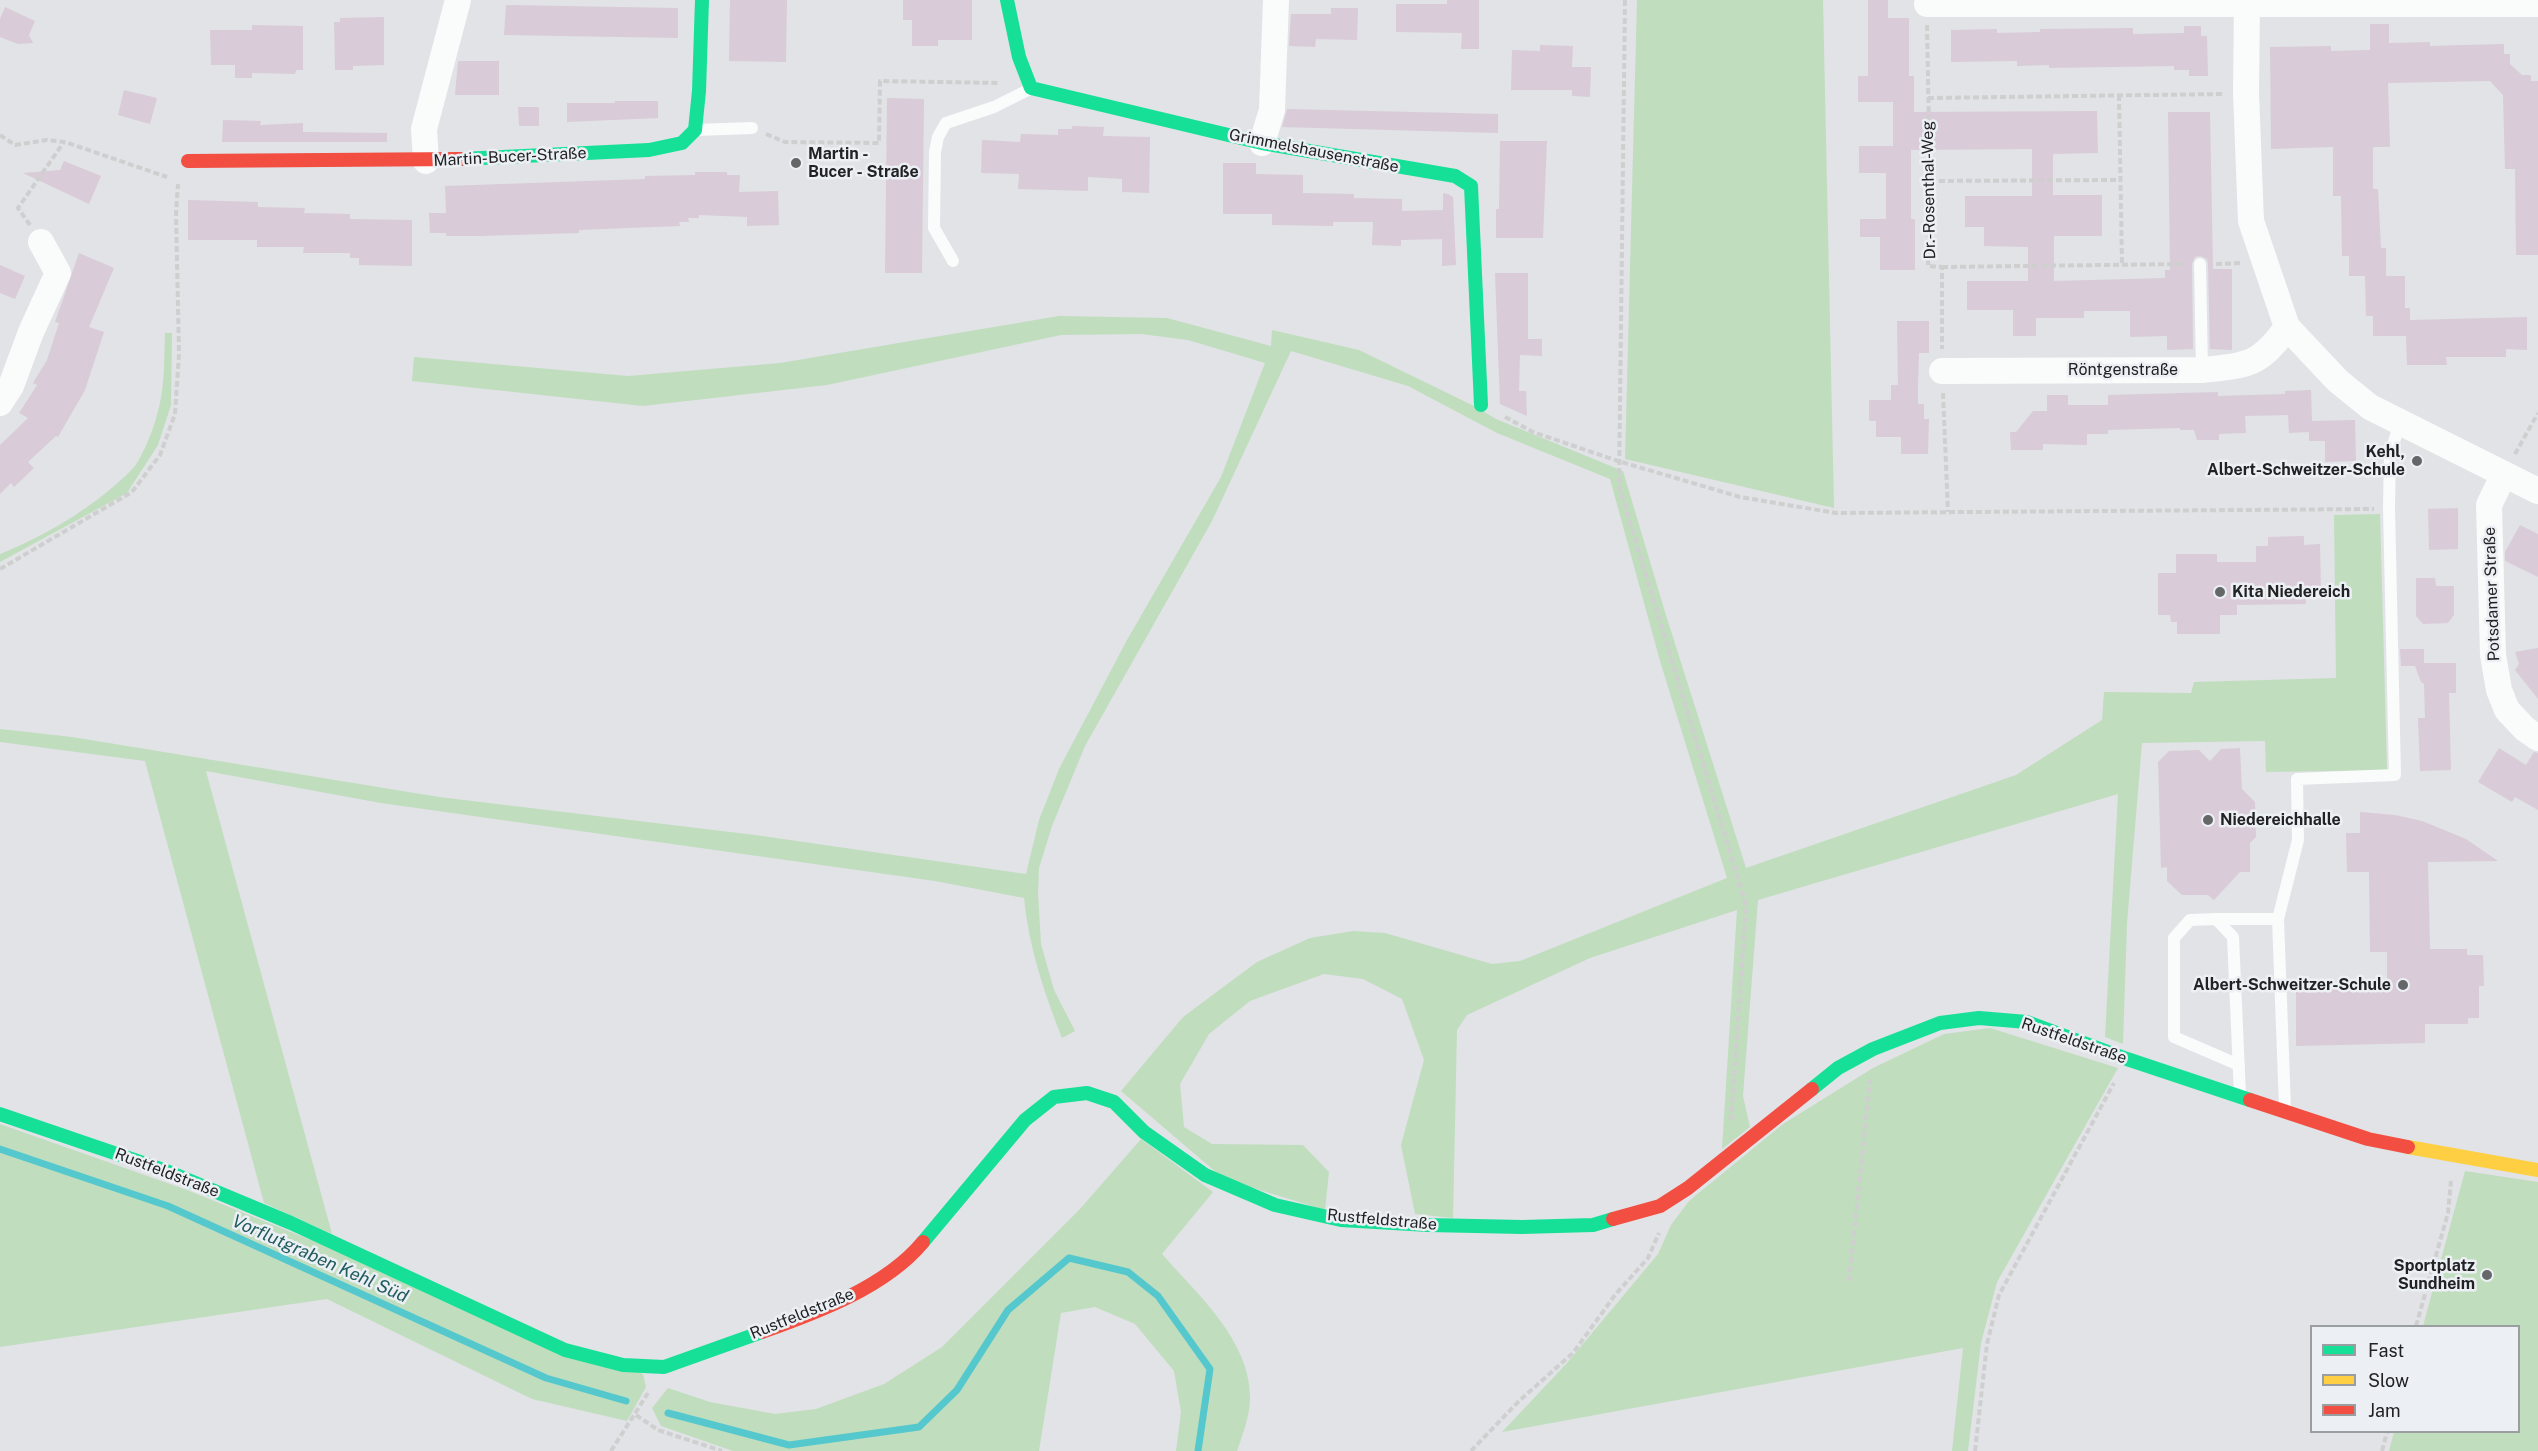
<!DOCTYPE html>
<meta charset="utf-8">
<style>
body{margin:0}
#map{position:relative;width:2538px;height:1451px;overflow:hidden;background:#e1e3e6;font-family:"Public Sans",sans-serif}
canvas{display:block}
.legend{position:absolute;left:2310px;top:1325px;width:210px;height:108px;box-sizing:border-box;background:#ecf0f5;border:2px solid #9b9ea1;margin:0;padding:8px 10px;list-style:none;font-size:18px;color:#212224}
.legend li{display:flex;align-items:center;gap:12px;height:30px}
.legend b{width:30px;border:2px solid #9b9ea1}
</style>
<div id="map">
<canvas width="2538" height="1451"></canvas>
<ul class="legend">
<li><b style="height:8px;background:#16e098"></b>Fast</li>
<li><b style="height:8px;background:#ffcf43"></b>Slow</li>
<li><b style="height:8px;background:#f24e42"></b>Jam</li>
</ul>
</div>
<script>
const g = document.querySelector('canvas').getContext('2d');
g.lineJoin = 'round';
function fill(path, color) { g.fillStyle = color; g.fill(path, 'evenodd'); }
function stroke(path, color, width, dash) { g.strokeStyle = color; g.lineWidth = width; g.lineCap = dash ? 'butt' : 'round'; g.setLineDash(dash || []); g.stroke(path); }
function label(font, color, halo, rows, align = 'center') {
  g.font = font + ' "Public Sans",sans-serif'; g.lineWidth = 5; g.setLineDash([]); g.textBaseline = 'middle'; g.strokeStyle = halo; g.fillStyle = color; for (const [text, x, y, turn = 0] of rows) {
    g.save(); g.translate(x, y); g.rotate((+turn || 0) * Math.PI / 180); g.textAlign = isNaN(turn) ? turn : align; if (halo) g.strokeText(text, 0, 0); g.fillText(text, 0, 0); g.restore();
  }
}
fill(new Path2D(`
 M 1637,0 L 1823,0 L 1834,508 L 1625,459 Z
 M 1059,316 L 1167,318 L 1271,346 L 1272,330 L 1359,350 L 1476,407 L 1496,419 L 1623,471 L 1665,612 L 1746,868 L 2016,775 L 2102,720 L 2104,692 L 2191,693 L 2194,682 L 2336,678 L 2334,515 L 2380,514 L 2387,770 L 2266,772 L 2265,741 L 2142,743 L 2127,923 L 2123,1044 L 2105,1037 L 2118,794 L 1758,900 L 1743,1096 L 1750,1127 L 1722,1149 L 1737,910 L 1590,958 L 1467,1015 L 1457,1030 L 1453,1218 L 1415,1214 L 1401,1145 L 1424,1060 L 1402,999 L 1363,979 L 1324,974 L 1250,1001 L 1209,1034 L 1180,1084 L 1184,1127 L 1212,1144 L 1303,1145 L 1329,1172 L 1325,1210 L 1224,1179 L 1121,1091 L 1183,1017 L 1257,962 L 1310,938 L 1353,931 L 1385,933 L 1492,964 L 1520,961 L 1727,878 L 1660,661 L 1610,479 L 1497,433 L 1408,386 L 1291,351 L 1212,521 L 1085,746 L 1052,826 L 1039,868 L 1038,893 L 1041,944 L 1054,990 L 1075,1031 L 1062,1038 C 1044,992 1029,948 1024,898 L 935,881 L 381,803 L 206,771 L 332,1234 L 264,1203 L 145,761 L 0,742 L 0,729 L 72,737 L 439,797 L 755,835 L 1026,874 L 1039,820 L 1059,769 L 1127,640 L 1221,477 L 1265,363 L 1188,340 L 1141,334 L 1061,335 L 827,385 L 643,406 L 412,381 L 414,357 L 628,376 L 780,363 Z
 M 165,333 L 172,333 L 171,405 L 158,445 L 127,493 L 0,562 L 0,554 C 46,536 101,503 135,466 C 142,457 154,428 157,415 C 165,389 164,360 165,333 Z
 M 1990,1028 L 2118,1068 L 1997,1282 L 1981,1343 L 1968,1451 L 1952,1451 L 1963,1348 L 1502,1432 L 1567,1363 L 1658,1254 L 1671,1225 L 1689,1201 L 1783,1124 L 1873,1068 L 1944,1034 Z
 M 0,1124 L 187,1190 L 643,1374 L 646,1387 L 627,1421 L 532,1399 L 327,1299 L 0,1347 Z
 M 1141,1139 L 1213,1192 L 1162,1254 C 1197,1294 1250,1340 1250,1397 C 1250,1416 1243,1433 1237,1451 L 1176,1451 L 1181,1412 L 1174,1371 L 1135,1324 L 1095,1307 L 1061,1313 L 1039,1451 L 733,1451 L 661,1426 L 652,1408 L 668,1388 L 710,1402 L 775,1414 L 816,1409 L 884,1384 L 942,1347 L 1080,1209 Z
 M 2465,1171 L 2538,1182 L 2538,1451 L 2389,1451 L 2394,1432 L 2518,1432 L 2518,1326 L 2423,1326 Z`), '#c0ddbe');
stroke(new Path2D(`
 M 0,1149 L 168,1206 L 546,1378 L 626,1401
 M 668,1413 L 789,1445 L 919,1427 L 957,1390 L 1008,1310 L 1069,1258 L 1128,1272 L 1158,1296 L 1210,1369 L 1198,1451`), '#55c8cd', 7);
fill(new Path2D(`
 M 730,0 L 787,0 L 786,62 L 729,61 Z
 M 903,0 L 972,0 L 972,40 L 938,40 L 938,46 L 912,46 L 912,20 L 903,20 Z
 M 1447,0 L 1479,0 L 1479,49 L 1461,49 L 1462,33 L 1396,32 L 1396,4 L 1447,4 Z
 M 1868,0 L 1888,0 L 1888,18 L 1909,18 L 1909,76 L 1914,76 L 1914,112 L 2097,111 L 2098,153 L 2053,154 L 2053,195 L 2102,195 L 2102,236 L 2054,236 L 2054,281 L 2165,278 L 2165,270 L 2170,270 L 2168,112 L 2210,112 L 2213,269 L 2232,269 L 2232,350 L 2210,349 L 2208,264 L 2207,259 L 2200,256 L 2195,257 L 2192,264 L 2193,349 L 2167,350 L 2167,336 L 2130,337 L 2130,311 L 2084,311 L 2084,318 L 2036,318 L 2036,336 L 2013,336 L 2013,310 L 1967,310 L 1967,281 L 2028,281 L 2028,247 L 1984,246 L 1984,227 L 1965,227 L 1965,196 L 2032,196 L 2032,149 L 1911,150 L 1911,219 L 1915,219 L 1915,270 L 1880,270 L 1880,237 L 1860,237 L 1860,219 L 1886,219 L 1886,173 L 1859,173 L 1859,146 L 1893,146 L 1893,102 L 1858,102 L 1858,76 L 1868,76 Z
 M 506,5 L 678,8 L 678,38 L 504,35 Z
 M 5,7 L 35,21 L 29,35 L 33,43 L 18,44 L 0,37 L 0,19 Z
 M 1331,8 L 1358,8 L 1357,40 L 1316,39 L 1315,47 L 1289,46 L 1291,14 L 1331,14 Z
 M 384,17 L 384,65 L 353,66 L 353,70 L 335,70 L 334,22 L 340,22 L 340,18 Z
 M 2370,24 L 2389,24 L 2389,43 L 2430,42 L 2430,46 L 2504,44 L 2504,54 L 2510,54 L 2510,64 L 2522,75 L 2531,75 L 2531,81 L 2538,81 L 2538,255 L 2516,255 L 2515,169 L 2505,169 L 2503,95 L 2490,81 L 2388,83 L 2390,147 L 2373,147 L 2373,189 L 2378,189 L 2381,248 L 2386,248 L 2386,276 L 2405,276 L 2405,308 L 2410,308 L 2410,320 L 2527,317 L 2527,350 L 2506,349 L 2506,357 L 2446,357 L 2447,365 L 2407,365 L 2406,336 L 2373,336 L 2373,316 L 2366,316 L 2365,276 L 2349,276 L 2349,256 L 2342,256 L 2341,196 L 2333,196 L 2333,147 L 2271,149 L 2270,47 L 2331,46 L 2331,51 L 2370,50 Z
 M 252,25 L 303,26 L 303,70 L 296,70 L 295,74 L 252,73 L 252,78 L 235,78 L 235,65 L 211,65 L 210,30 L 252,30 Z
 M 2184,26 L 2201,26 L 2201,36 L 2207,36 L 2208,76 L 2189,76 L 2189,70 L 2174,70 L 2174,66 L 2049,68 L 2049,65 L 2017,66 L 2017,61 L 1951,62 L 1951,30 L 1997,29 L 1997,33 L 2040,32 L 2040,29 L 2133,28 L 2133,34 L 2184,33 Z
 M 1540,45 L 1573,46 L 1572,67 L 1591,67 L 1590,97 L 1572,96 L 1572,90 L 1511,90 L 1512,50 L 1540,51 Z
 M 458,61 L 499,61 L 499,95 L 455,95 Z
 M 124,90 L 157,98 L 150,124 L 118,115 Z
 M 887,98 L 924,99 L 922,273 L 885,273 Z
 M 615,101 L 658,101 L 658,118 L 567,122 L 567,103 L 615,103 Z
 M 518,107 L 539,107 L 539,126 L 519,126 Z
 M 1287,109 L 1498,114 L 1498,133 L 1282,127 Z
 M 223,120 L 261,121 L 260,125 L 303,123 L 303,132 L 387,133 L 387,142 L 222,142 Z
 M 1072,126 L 1104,127 L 1103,136 L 1150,137 L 1149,193 L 1122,192 L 1122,179 L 1088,177 L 1088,191 L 1018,189 L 1019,174 L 981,173 L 982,140 L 1020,142 L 1021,134 L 1058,135 L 1058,129 L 1072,129 Z
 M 1500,141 L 1547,141 L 1543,238 L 1496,238 L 1496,209 L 1499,209 Z
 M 64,161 L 101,176 L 89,204 L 23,173 L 60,170 Z
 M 1223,163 L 1256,163 L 1256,174 L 1303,175 L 1303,193 L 1354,194 L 1354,198 L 1402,199 L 1402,211 L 1443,210 L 1443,193 L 1448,194 L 1453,197 L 1456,265 L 1442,266 L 1442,239 L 1401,240 L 1401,246 L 1372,245 L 1373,222 L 1333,222 L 1333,226 L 1272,225 L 1272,214 L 1223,214 Z
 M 695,172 L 727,172 L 727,175 L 740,175 L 739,192 L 778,191 L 779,225 L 747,226 L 747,217 L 699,215 L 699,218 L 688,218 L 689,222 L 679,222 L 680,226 L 579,230 L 579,233 L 480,236 L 446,236 L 446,233 L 430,233 L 429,213 L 446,213 L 445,186 L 645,179 L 645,176 L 695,175 Z
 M 188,200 L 258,202 L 258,207 L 305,208 L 304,213 L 350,214 L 350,219 L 412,220 L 412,266 L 359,265 L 359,258 L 350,258 L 350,253 L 303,253 L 304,247 L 257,247 L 257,240 L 188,240 Z
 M 79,253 L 114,268 L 89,327 L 104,332 L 85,390 L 58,437 L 56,436 L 28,462 L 34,468 L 14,487 L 11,483 L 0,494 L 0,445 L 28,418 L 19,413 L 37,385 L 33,383 L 47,360 L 59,323 L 55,322 Z
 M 0,265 L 25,276 L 15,299 L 0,293 Z
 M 1495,273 L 1528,273 L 1528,339 L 1542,339 L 1542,356 L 1520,355 L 1519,391 L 1526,391 L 1527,416 L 1500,404 Z
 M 1897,321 L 1929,321 L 1929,353 L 1919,353 L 1918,385 L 1918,404 L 1924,404 L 1924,419 L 1929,419 L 1928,454 L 1901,454 L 1901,437 L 1876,437 L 1876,421 L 1869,421 L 1869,400 L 1891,400 L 1891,385 L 1898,385 Z
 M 2311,390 L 2312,421 L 2355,420 L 2356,461 L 2325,462 L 2325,441 L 2309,441 L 2309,432 L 2289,433 L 2288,415 L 2245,416 L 2246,433 L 2219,434 L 2219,440 L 2197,440 L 2194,430 L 2180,430 L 2180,428 L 2108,430 L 2108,434 L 2087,434 L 2087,445 L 2043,444 L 2043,450 L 2011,450 L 2010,432 L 2016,432 L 2033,411 L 2047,411 L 2047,395 L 2068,395 L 2068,405 L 2108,405 L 2108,395 L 2218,392 L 2218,396 L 2285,394 L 2285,391 Z
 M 2458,508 L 2458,549 L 2429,550 L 2428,509 Z
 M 2520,525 L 2538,534 L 2538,577 L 2505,561 L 2505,552 Z
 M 2304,536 L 2304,545 L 2320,544 L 2321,596 L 2305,596 L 2306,604 L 2237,605 L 2237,615 L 2220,615 L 2220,634 L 2177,634 L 2177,622 L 2171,622 L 2170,615 L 2158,615 L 2158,573 L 2176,573 L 2176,554 L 2217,554 L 2217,562 L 2256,562 L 2256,546 L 2268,546 L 2268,537 Z
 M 2416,578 L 2435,578 L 2436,586 L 2454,586 L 2454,615 L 2448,623 L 2423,624 L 2416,616 Z
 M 2538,648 L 2538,699 L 2515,670 L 2519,664 L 2515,652 Z
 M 2400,649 L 2424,649 L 2424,663 L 2456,663 L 2456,693 L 2449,693 L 2451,770 L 2420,771 L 2418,718 L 2425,718 L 2424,684 L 2421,682 L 2415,666 L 2401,666 Z
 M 2240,748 L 2242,789 L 2255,802 L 2256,837 L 2250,843 L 2250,872 L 2240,872 L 2214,900 L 2208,895 L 2182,895 L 2167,881 L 2167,867 L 2161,868 L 2158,762 L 2169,751 L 2199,750 L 2210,761 L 2221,749 Z
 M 2499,748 L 2526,765 L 2534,752 L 2538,753 L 2538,810 L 2515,797 L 2512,802 L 2478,782 Z
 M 2360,812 L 2395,815 L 2422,821 L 2466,839 L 2498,861 L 2428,862 L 2430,949 L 2467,949 L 2467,955 L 2483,955 L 2484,986 L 2479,986 L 2479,1018 L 2468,1018 L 2468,1024 L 2425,1024 L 2425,1043 L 2296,1046 L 2296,987 L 2387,986 L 2387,952 L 2370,952 L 2369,872 L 2347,872 L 2346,833 L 2360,833 Z`), '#d9cbd8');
stroke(new Path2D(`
 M 1625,0 L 1619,486 L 1746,905 L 1731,1120
 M 1927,25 L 1930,181 L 1928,266 L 1942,267 L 1942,349
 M 2119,95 L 2122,265
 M 1928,98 L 2224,94
 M 766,134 L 785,142 L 879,143 L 880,81 L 1000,83
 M 0,135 L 15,145 L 47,140 L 65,142 L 167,177
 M 1930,181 L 2122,180
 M 30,225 L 18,208 L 64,142
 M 2216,264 L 2241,263
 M 1942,267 L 2184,264
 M 1943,393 L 1948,512
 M 1505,417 L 1533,432 L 1618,461 L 1740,497 L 1836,513 L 2374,509
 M 2515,454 L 2538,413
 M 0,569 L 132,492 L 160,455 L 175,414 L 179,354 L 176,214 L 178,184
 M 1849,1281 L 1870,1080
 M 2416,1326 L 2448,1213 L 2451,1181
 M 636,1415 L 658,1430 L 722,1451
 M 611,1451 L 648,1393
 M 1471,1451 L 1519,1401 L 1573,1353 L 1615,1295 L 1648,1258 L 1659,1233
 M 1975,1451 L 1987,1344 L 1999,1295 L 2114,1083
 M 2382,1451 L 2387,1432`), '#cfcfd0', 4, [6, 3]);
stroke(new Path2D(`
 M 696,130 L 752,128
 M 953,261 L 934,228 L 935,152 L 938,137 L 946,123 L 994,107 L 1030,89
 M 2200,264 L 2202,370
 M 2216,919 L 2278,919
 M 2239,1065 L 2174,1037 L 2174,938 L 2190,920 L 2216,919 L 2233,937 L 2240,1095
 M 2285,1108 L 2278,919 L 2298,840 L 2297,779 L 2395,775 L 2389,508 L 2390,454 L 2400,423`), '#fafbfb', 12);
stroke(new Path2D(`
 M 2247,0 L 2246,93 L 2251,221 L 2287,327 L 2338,381 L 2370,407 L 2538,491
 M 1927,4 L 2538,4
 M 1262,143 L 1272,110 L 1276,0
 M 426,161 L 424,129 L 458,0
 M 1942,371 L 2202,370 C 2247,365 2260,366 2287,327
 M 0,403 L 11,386 L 31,332 L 58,273 L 41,242
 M 2504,474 L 2489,505 L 2493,655 L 2499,690 L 2507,710 L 2525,729 L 2538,738`), '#fafbfb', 26);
stroke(new Path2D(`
 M 1007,0 L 1019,57 L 1031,88 L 1262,143 L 1455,176 L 1471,186 L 1481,405
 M 461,159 L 649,150 L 682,143 L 695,130 L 699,91 L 702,0
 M 1812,1089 L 1838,1068 L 1873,1049 L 1940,1023 L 1979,1018 L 2027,1022 L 2127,1059 L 2250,1100
 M 0,1114 L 164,1170 L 291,1223 L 565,1350 L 623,1365 L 664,1367 L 762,1332
 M 923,1242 L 1025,1120 L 1054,1097 L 1087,1093 L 1114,1102 L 1144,1132 L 1205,1175 L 1275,1205 L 1341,1220 L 1428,1225 L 1522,1227 L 1593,1225 L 1613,1219`), '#16e098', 14);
stroke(new Path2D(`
 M 2408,1147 L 2538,1170`), '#ffcf43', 14);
stroke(new Path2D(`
 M 188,161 L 461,159
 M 2250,1100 L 2368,1139 L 2408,1147
 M 1613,1219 L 1660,1206 L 1688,1188 L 1812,1089
 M 762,1332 C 816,1313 886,1287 923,1242`), '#f24e42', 14);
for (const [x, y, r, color] of [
 [796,163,6,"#646668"],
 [2417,461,6,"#646668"],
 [2220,592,6,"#646668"],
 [2208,820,6,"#646668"],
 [2403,985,6,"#646668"],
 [2487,1275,6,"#646668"]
]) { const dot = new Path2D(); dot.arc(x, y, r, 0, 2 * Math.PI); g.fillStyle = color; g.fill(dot); stroke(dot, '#ecf0f5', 2); }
label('16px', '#212224', '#ecf0f5', [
 ["Grimmelshausenstraße",1314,151,11],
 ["Martin-Bucer-Straße",510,157,-3],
 ["Dr.-Rosenthal-Weg",1929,190,-91],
 ["Röntgenstraße",2123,370],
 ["Potsdamer Straße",2492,594,-92],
 ["Rustfeldstraße",2074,1041,19],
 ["Rustfeldstraße",167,1173,21],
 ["Rustfeldstraße",1382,1220,5],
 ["Rustfeldstraße",802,1314,-22]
]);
label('bold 16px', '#212224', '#ecf0f5', [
 ["Martin -",808,154],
 ["Bucer - Straße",808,172],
 ["Kehl,",2405,452,"right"],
 ["Albert-Schweitzer-Schule",2405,470,"right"],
 ["Kita Niedereich",2232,592],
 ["Niedereichhalle",2220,820],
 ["Albert-Schweitzer-Schule",2391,985,"right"],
 ["Sportplatz",2475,1266,"right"],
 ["Sundheim",2475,1284,"right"]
], 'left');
label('italic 18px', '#215c5e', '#ecf0f5', [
 ["Vorflutgraben Kehl Süd",320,1259,24]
]);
</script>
